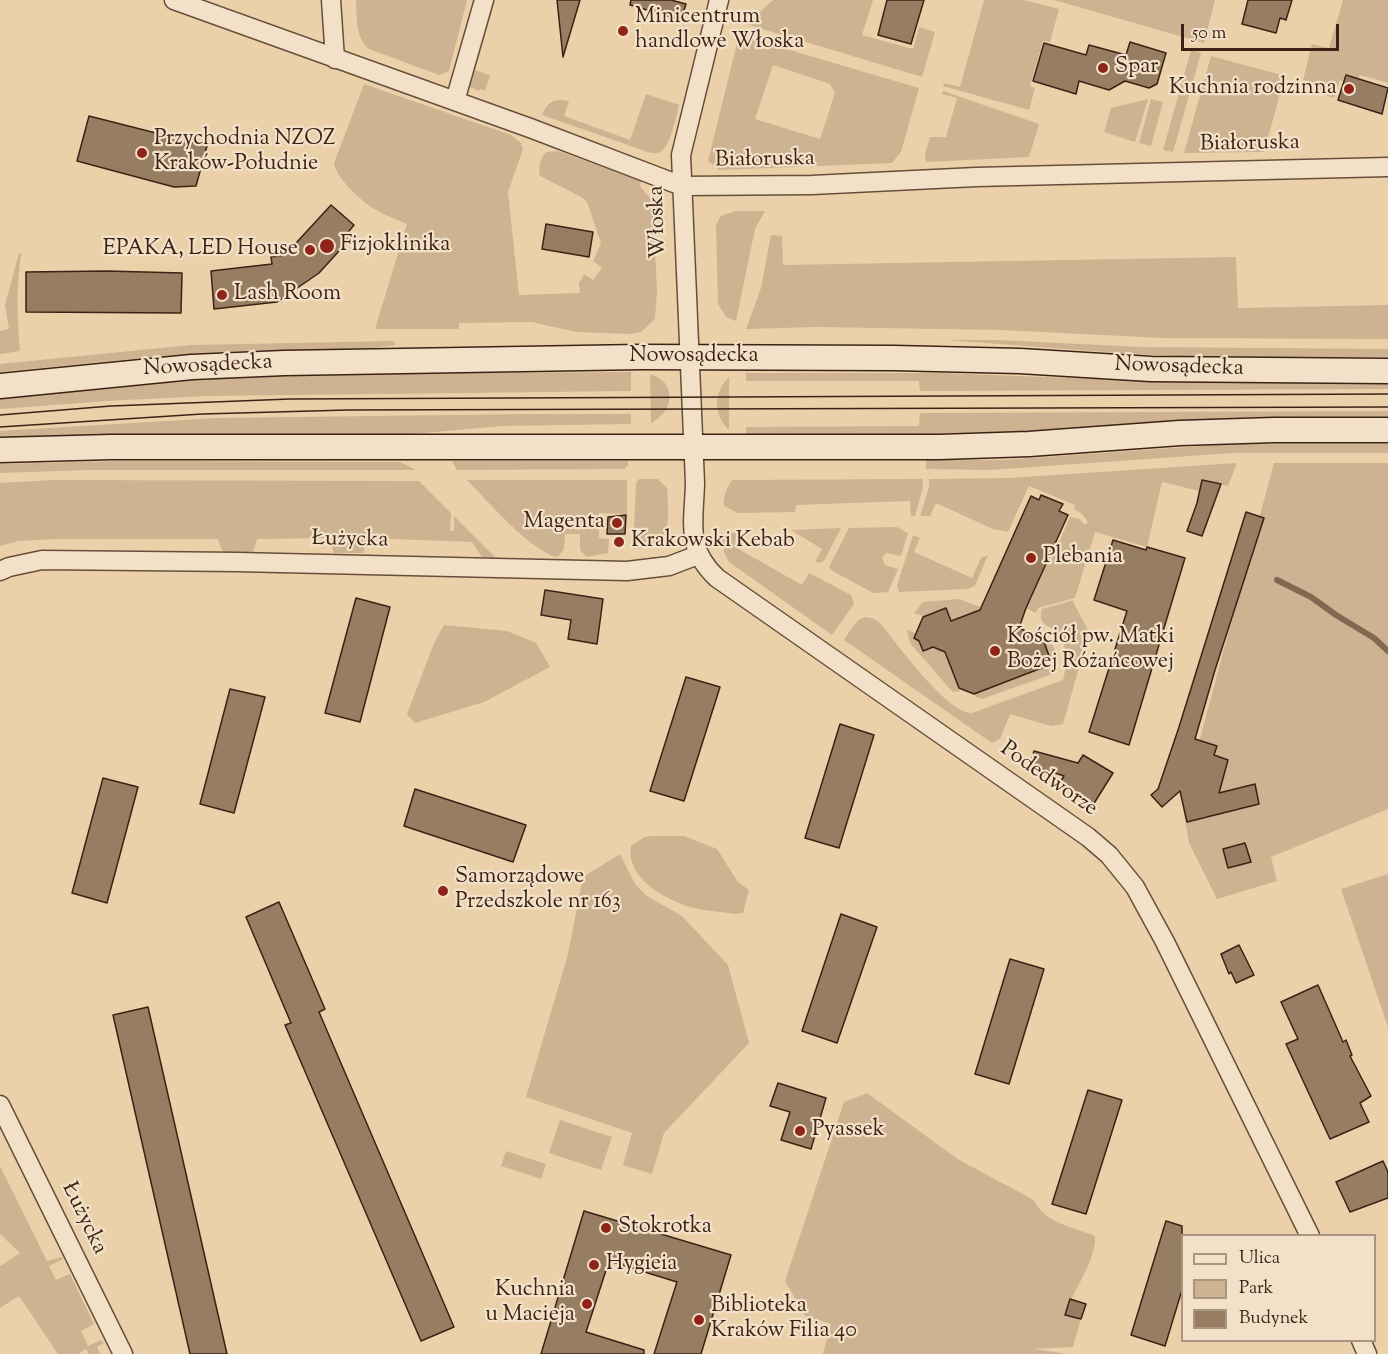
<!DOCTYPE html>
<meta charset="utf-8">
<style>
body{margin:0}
#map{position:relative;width:1388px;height:1354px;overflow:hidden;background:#ebd1aa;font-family:"Sorts Mill Goudy",serif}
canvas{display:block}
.legend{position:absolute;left:1181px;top:1234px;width:195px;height:108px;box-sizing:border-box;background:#f2e1c8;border:2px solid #a99580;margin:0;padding:8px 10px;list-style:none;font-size:18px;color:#3c2215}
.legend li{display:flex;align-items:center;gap:12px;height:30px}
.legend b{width:30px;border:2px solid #a99580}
.scale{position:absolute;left:1181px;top:24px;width:158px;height:27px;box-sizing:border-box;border:3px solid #3c2215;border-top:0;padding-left:8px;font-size:18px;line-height:21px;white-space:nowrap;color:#3c2215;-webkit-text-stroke:4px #f2e1c8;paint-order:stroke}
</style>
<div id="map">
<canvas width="1388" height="1354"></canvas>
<ul class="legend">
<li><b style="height:8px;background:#f2e1c8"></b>Ulica</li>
<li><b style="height:16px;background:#cdb391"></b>Park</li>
<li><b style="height:16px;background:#977d62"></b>Budynek</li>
</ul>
<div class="scale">50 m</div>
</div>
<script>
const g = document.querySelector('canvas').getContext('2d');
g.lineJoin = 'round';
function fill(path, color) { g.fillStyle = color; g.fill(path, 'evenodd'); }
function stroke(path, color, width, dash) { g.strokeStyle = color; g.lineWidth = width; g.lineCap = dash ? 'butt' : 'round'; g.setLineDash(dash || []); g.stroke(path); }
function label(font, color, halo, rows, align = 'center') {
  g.font = font + ' "Sorts Mill Goudy",serif'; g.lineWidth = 4.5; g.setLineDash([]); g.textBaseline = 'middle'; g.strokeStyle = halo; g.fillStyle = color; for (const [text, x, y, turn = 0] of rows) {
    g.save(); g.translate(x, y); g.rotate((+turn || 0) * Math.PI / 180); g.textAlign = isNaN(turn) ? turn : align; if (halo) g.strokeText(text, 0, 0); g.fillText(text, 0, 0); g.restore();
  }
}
fill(new Path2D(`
 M 356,0 L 467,0 L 449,71 L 439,75 L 369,49 C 355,37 357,17 356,0 Z
 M 491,0 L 495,0 L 475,70 L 490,75 L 485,91 L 480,89 L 479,91 L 470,87 L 469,83 Z
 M 773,0 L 873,0 L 862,35 L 913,49 L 919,27 L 935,32 L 922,77 L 746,24 Z
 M 984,0 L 1024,0 L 1059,9 L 1050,42 L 1043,41 L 1030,86 L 1035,88 L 1029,110 L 943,86 L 944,83 L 960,87 Z
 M 1054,0 L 1215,0 L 1204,43 Z
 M 1343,0 L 1388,0 L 1388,83 L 1360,75 L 1356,85 L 1340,80 L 1334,98 L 1318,93 L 1319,85 L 1303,80 L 1312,44 L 1329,48 Z
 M 739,35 L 919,88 L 901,152 L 892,163 L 719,170 L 708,161 ZM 773,65 L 830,84 L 835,93 L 820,139 L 755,119 Z
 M 1191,50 L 1201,53 L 1173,152 L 1163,150 Z
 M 1211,56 L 1285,76 L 1264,152 L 1184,153 Z
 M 364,84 L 511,135 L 521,143 L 523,149 L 508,192 L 519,295 L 580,293 L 579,283 L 584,274 L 593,280 L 602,268 L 593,261 L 601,243 L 587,202 L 583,198 L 540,176 C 538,168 540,158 546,152 L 558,151 L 641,181 L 640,186 L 650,198 L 653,208 L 657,291 L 655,319 L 641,332 L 631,334 L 576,332 L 532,322 L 459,323 L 459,329 L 375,329 L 407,224 C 397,219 385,216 376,210 C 363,203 335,177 334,163 Z
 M 943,91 L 1039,124 L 1029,157 L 926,162 L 925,154 L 930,137 L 946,137 L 957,98 L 942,94 Z
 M 646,94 L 679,105 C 676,116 671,146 660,152 C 656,154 650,153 645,151 L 542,115 C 548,101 555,98 569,101 L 564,116 L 630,140 Z
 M 1148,99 L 1135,142 L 1104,132 L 1111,108 Z
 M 1151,99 L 1163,102 L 1151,146 L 1139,143 Z
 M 736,211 L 765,211 L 755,229 L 736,321 L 726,317 L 718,304 L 716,225 L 721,216 Z
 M 771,235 L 782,236 L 783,265 L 1236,257 L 1238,308 L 1388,305 L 1388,339 L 1162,338 L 1002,330 L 816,327 L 746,329 L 761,288 Z
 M 19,253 L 21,254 C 16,287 17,318 20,351 L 0,354 L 0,331 L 9,329 L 5,305 Z
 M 946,340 L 997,340 L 1143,347 L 1388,349 L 1388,357 L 1196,357 L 1132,354 Z
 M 394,341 L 395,345 C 346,353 295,348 245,351 C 163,355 82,364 0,372 L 0,364 L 191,345 Z
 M 631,372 L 631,391 L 207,396 L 107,401 L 0,409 L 0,398 L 188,378 L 282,374 Z
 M 746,373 L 938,373 L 1178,382 L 1388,382 L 1388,389 L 920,391 L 919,381 L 746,381 Z
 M 650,374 C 678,382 674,412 651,423 Z
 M 729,377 L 729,430 C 713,415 713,393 729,377 Z
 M 1388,411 L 1388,419 L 1244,419 L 1006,435 L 746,435 L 746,427 L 919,426 L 920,413 Z
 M 532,414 L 631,414 L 631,424 L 502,426 L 391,436 L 0,440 L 0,431 L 15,430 L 217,418 Z
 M 1230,444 L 1388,444 L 1388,453 L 1233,453 L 990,470 L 926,469 L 926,460 L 1002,460 Z
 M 120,461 L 400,462 L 416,470 L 90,470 L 0,473 L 0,464 Z
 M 452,461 L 628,461 L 628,465 L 624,469 L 457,470 Z
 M 1237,463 L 1228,486 L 1202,480 L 1199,491 L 1162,482 L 1147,547 L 1095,532 L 1075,598 L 1038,608 L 1036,613 L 1026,608 L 1046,564 L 1049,565 L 1070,517 L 1079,519 L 1085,525 L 1088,522 L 1082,514 L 1074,509 L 1075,505 L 1029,486 L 1008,532 L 993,529 L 936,503 L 930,516 L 920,516 L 929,487 L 929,479 L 1008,478 Z
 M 1274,463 L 1388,463 L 1388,809 L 1271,857 L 1277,881 L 1217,899 L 1189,843 L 1180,790 L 1199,742 Z
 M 639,479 L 658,479 L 667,488 C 669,520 673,546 633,549 L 636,483 Z
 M 922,479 L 923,487 L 915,516 L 911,516 L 910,501 L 796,505 L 795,512 L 738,513 L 724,506 C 723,496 727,488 732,480 Z
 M 53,480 L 419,481 L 451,513 L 450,531 L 454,531 L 454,516 L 496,558 L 482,557 L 472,542 L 367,538 L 363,553 L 334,553 L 329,538 L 257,539 L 253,553 L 223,553 L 218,539 L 58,539 L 18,541 L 0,546 L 0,483 Z
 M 467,480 L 627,480 L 627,514 L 599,513 L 599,538 L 609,539 L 608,553 L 587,557 L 580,550 L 580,534 L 565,534 L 564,549 L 558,557 C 532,553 487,500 467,480 Z
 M 897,527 L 908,533 L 901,556 L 886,553 L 882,558 L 885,565 L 898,569 L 888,592 L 873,593 L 831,570 L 829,567 L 849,528 Z
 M 841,528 L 824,561 L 820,563 L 815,562 L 822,549 L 791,530 Z
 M 736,532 L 735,547 L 802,585 L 809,573 L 851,595 L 854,604 L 832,635 L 729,562 L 724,552 L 722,537 Z
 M 913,535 L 920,538 L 914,552 L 972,578 L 981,558 L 988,555 L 975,586 L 968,589 L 899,592 L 897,586 Z
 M 959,599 L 981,607 L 980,610 L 951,621 L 946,608 L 923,616 L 914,613 L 923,602 Z
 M 1074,600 L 1073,602 L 1089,632 L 1063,724 L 1051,726 L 1010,714 L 1000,739 L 992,743 L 844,640 C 854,625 860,609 879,622 C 896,642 947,714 972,713 L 1063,680 C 1067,665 1068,652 1061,637 C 1053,623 1036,629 1042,609 Z
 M 444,625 L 507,631 L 536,643 L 550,667 L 484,702 L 415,723 L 407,714 L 434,643 Z
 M 907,630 L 915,633 L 922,647 L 932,647 L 946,653 L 960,691 L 954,692 L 950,689 L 910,643 Z
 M 1047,640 C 1058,647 1058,661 1055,673 L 982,699 L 976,697 L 974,693 L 1021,676 L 1024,668 L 1034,671 L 1052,665 L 1047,648 L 1044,647 Z
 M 652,836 L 684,836 L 717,849 L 738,882 L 749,890 L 743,913 L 736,914 C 719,911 699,911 684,905 C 660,896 626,876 631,846 L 645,837 Z
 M 620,854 L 635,884 L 647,896 L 682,916 L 728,965 L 749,1043 L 664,1133 L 652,1174 L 623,1165 L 632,1133 L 526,1097 L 568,954 L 583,877 Z
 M 1388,874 L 1388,1027 L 1341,889 Z
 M 867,1093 L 959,1160 L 1034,1200 C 1044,1223 1073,1227 1095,1236 C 1096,1262 1073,1290 1065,1314 L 1081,1319 L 1073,1347 L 1034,1349 L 1069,1354 L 823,1354 L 831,1324 L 805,1316 L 785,1281 L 844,1102 Z
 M 560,1120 L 612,1137 L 601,1170 L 549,1153 Z
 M 506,1151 L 546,1164 L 541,1179 L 501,1166 Z
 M 0,1166 L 47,1261 L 62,1257 L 63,1259 L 49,1266 L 56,1280 L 70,1274 L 94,1324 L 81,1331 L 88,1346 L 101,1340 L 104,1343 L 97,1347 L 100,1354 L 89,1354 L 86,1349 L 78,1354 L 58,1354 L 19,1296 L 0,1308 L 0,1266 L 20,1253 L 0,1234 Z`), '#cdb391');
stroke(new Path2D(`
 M 1277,580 L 1311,597 L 1336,615 L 1374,638 L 1388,651`), '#826850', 6);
const building = new Path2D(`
 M 557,0 L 580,0 L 563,57 Z
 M 631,0 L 671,0 L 686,4 L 681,20 L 630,5 Z
 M 887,0 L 924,0 L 911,44 L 878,35 Z
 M 1248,0 L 1292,0 L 1286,20 L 1280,18 L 1276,33 L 1242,24 Z
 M 1130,42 L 1166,53 L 1157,84 L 1149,88 L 1125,81 L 1109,90 L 1079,81 L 1076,94 L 1033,81 L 1044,43 L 1086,55 L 1089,45 L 1126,55 Z
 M 1346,75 L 1388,88 L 1382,114 L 1338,100 Z
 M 89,116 L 207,146 L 196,186 L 174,187 L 77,161 Z
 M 331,205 L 354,225 L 345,236 L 349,240 L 319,273 L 277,302 L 214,309 L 211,271 L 272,264 L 271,257 L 285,255 Z
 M 546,224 L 593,232 L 589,257 L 542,249 Z
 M 107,271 L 182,273 L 181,313 L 26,312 L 26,272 Z
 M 1202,480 L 1221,484 L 1202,536 L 1187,531 L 1197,503 Z
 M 1041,495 L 1063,504 L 1059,511 L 1068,515 L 1026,608 L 1019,628 L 1043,639 L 1052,664 L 974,694 L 959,688 L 945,652 L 933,647 L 923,651 L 919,641 L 914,638 L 923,617 L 946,608 L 951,621 L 980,610 L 1031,496 L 1039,500 Z
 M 1246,512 L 1264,518 L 1215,670 L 1195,739 L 1217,746 L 1214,755 L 1228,760 L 1219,793 L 1255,784 L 1259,804 L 1187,822 L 1180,791 L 1162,807 L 1151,795 L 1158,789 L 1179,727 Z
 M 626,515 L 625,534 L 607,534 L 608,517 Z
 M 1113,540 L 1146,550 L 1147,547 L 1185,558 L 1129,745 L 1089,732 L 1127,611 L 1094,600 Z
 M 545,590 L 603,599 L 597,644 L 568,639 L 571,620 L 541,615 Z
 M 356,598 L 390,607 L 360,722 L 325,713 Z
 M 686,677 L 720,687 L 684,801 L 650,791 Z
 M 230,689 L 265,697 L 234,813 L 200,804 Z
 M 840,724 L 874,735 L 839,848 L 805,838 Z
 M 1034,751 L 1078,763 L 1083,755 L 1113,773 L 1093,805 L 1059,784 L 1064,776 L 1030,765 Z
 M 103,778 L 138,787 L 107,903 L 72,893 Z
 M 415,789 L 526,825 L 513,862 L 404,826 Z
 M 1245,843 L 1251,862 L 1228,868 L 1223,849 Z
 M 279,902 L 325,1009 L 319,1012 L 454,1327 L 421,1341 L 285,1025 L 291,1023 L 246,917 Z
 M 841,914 L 877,927 L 837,1043 L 802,1031 Z
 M 1239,945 L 1254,975 L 1236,983 L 1231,972 L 1229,974 L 1221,954 Z
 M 1010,959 L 1044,969 L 1009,1084 L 975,1074 Z
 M 1318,985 L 1343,1042 L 1346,1040 L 1352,1055 L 1350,1056 L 1371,1096 L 1360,1103 L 1369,1122 L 1330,1139 L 1286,1044 L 1298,1039 L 1281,1002 Z
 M 148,1007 L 227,1354 L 190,1354 L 113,1015 Z
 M 778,1083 L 826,1098 L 811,1149 L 781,1140 L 790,1112 L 770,1106 Z
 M 1088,1090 L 1122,1100 L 1086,1214 L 1052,1204 Z
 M 1383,1161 L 1388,1172 L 1388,1198 L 1350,1212 L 1336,1182 Z
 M 584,1211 L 731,1255 L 701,1354 L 654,1354 L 677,1282 L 609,1261 L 586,1332 L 644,1350 L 644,1354 L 541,1354 Z
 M 1166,1221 L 1182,1226 L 1182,1290 L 1165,1346 L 1131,1335 Z
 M 1070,1299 L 1086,1304 L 1081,1319 L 1065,1315 Z`);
fill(building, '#977d62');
stroke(building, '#3c2215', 1.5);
const minor = new Path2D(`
 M 174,0 L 530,128 L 682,186 L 812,185 L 976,177 L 1388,167
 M 331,0 L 335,59
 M 719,0 L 681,155 L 695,483 C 694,523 685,548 717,578 L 1088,837 L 1109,855 L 1135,887 L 1165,942 L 1310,1236
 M 455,101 L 484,0
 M 0,571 L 9,567 L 42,560 L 237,562 L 627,571 L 669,566 L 698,555
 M 0,1105 L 123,1354
 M 1361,1340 L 1367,1354`);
const secondary = new Path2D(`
 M 0,386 L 192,367 L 284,363 L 640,357 L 894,358 L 1020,361 L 1151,369 L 1388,371
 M 0,450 L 111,447 L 940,447 L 1029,444 L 1180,433 L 1274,430 L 1388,430`);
stroke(minor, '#684e3a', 21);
stroke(secondary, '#3c2215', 27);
stroke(minor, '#f2e1c8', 18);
stroke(secondary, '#f2e1c8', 24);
stroke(new Path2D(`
 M 0,415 L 111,406 L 290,399 L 1388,394
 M 0,427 L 202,414 L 348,410 L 1388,407`), '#3c2215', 1.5);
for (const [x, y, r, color] of [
 [623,31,6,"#8f2418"],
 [1103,68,6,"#8f2418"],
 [1349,89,6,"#8f2418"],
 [142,153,6,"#8f2418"],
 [327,246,8,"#8f2418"],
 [310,250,6,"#8f2418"],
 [222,295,6,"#8f2418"],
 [617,523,6,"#8f2418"],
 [619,542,6,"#8f2418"],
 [1031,558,6,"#8f2418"],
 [995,651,6,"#8f2418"],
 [443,891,6,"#8f2418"],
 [800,1131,6,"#8f2418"],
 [606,1228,6,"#8f2418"],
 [594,1265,6,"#8f2418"],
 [587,1304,6,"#8f2418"],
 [699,1320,6,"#8f2418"]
]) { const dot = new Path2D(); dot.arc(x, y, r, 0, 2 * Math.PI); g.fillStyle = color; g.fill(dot); stroke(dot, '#f2e1c8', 2); }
label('22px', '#3c2215', '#f2e1c8', [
 ["Minicentrum",635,18],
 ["handlowe Włoska",635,43],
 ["Spar",1115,68],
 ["Kuchnia rodzinna",1337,89,"right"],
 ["Przychodnia NZOZ",154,140],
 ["Kraków-Południe",154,165],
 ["Fizjoklinika",340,246],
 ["EPAKA, LED House",298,250,"right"],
 ["Lash Room",234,295],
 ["Magenta",605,523,"right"],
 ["Krakowski Kebab",631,542],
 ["Plebania",1043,558],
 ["Kościół pw. Matki",1007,638],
 ["Bożej Różańcowej",1007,663],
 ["Samorządowe",455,878],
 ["Przedszkole nr 163",455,903],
 ["Pyassek",812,1131],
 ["Stokrotka",618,1228],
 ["Hygieia",606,1265],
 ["Kuchnia",575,1291,"right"],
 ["u Macieja",575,1316,"right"],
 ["Biblioteka",711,1307],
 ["Kraków Filia 40",711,1332]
], 'left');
label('22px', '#3c2215', '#f2e1c8', [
 ["Białoruska",1250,145,-1],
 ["Białoruska",765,161,-1],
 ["Włoska",659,222,-92],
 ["Nowosądecka",694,357],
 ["Nowosądecka",208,367,-3],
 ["Nowosądecka",1179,368,2],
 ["Łużycka",350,541,1],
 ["Podedworze",1048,780,35],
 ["Łużycka",83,1219,64]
]);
</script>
